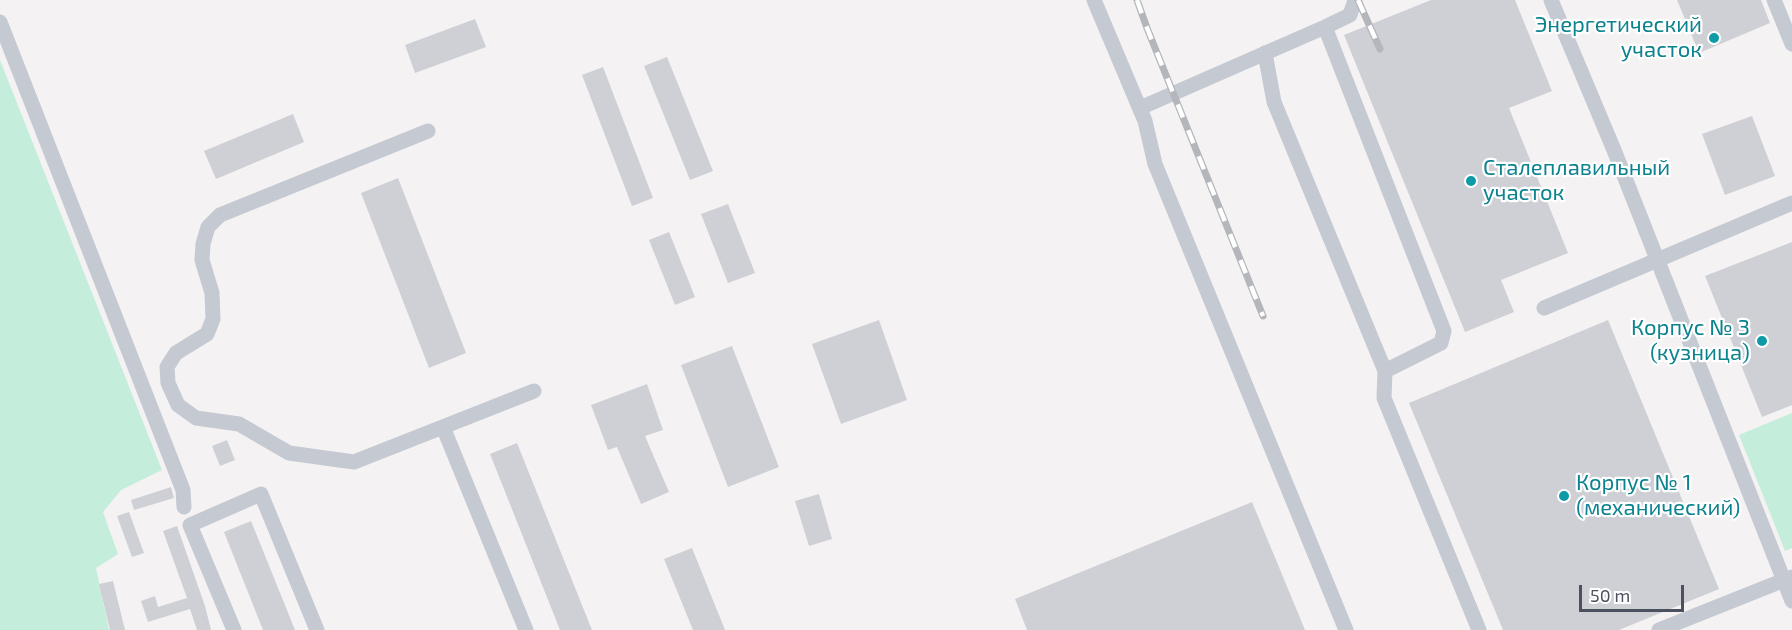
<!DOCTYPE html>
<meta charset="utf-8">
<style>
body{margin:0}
#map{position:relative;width:1792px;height:630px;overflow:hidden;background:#f4f2f2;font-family:"Exo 2",sans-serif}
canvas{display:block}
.scale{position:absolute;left:1579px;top:585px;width:105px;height:27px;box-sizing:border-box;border:3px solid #4b515e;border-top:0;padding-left:8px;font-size:18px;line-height:21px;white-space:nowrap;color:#4b515e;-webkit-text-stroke:4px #fff;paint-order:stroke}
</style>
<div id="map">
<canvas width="1792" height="630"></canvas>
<div class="scale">50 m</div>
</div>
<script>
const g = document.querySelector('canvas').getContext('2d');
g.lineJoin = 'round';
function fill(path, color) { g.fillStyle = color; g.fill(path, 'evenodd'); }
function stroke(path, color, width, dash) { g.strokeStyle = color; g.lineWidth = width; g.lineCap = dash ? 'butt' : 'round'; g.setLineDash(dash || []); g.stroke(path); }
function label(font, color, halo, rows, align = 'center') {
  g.font = font + ' "Exo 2",sans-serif'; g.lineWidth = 4.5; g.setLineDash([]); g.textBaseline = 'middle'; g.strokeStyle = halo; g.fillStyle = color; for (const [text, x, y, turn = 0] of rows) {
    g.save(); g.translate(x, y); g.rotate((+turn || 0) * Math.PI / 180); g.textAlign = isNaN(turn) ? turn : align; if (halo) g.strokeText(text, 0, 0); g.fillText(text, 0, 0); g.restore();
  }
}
fill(new Path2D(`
 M 0,60 L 162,470 L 121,490 L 103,512 L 118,554 L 96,568 L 109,630 L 0,630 Z
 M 1792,413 L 1792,548 L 1785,551 L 1739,435 Z`), '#c5eddc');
fill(new Path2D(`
 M 1431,0 L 1515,0 L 1552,91 L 1509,108 L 1568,253 L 1501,280 L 1514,312 L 1465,332 L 1344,35 Z
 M 1677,0 L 1761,0 L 1770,23 L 1699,53 Z
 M 475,19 L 486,47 L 415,73 L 405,45 Z
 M 667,57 L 713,171 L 690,180 L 644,66 Z
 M 603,67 L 653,198 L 632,206 L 582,75 Z
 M 293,114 L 304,142 L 216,179 L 204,151 Z
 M 1752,116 L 1775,176 L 1725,195 L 1702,134 Z
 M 398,178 L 466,353 L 429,368 L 361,193 Z
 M 728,204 L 755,273 L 728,283 L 701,214 Z
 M 669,232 L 695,297 L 675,305 L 649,240 Z
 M 1792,242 L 1792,405 L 1762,417 L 1705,276 Z
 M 879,320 L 907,400 L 841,424 L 812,344 Z
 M 1608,320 L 1719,589 L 1619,630 L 1503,630 L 1409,403 Z
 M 732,346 L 779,467 L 728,487 L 681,365 Z
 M 647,384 L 663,430 L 645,436 L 669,492 L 641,504 L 617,447 L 608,450 L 591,405 Z
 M 227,440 L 235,460 L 220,466 L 212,446 Z
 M 517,443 L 592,630 L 560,630 L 490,454 Z
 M 171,487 L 174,498 L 134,510 L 131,500 Z
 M 819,494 L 832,539 L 809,546 L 795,501 Z
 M 1252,502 L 1305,630 L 1027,630 L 1015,599 Z
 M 129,512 L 144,553 L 132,557 L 117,516 Z
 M 251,521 L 295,630 L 263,630 L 224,532 Z
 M 177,526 L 205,606 L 211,630 L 197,630 L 190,609 L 148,622 L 141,601 L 155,596 L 158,607 L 187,598 L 163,531 Z
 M 692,548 L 725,630 L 693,630 L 664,559 Z
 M 113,581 L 125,630 L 110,630 L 99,584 Z`), '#cfd0d6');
stroke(new Path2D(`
 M 1094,0 L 1145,121 L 1155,164 L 1346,630
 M 1551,0 L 1614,150 L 1792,601
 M 1774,0 L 1792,44
 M 0,22 L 183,490 L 184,507
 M 1325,27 L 1444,331 L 1441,343 L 1385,371
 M 1265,53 L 1274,102 L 1385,371 L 1384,398 L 1479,630
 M 1140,108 L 1325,27 L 1350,15 L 1355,0
 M 428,131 L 220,215 L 208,227 L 203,244 L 202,260 L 212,293 L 213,319 L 207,334 L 176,353 L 167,367 L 168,383 L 178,405 L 196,418 L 239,424 L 289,453 L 354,462 L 534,391
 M 1544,308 L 1792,203
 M 443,427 L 526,630
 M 234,630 L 190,525 L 261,494 L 317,630
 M 1659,630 L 1792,577`), '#c4c9d2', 15);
const rail = new Path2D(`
 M 1137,0 L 1147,28 L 1263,316
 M 1358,0 L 1380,49`);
stroke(rail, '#b4b6bb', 7);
stroke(rail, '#fff', 4.5, [14]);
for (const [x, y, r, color] of [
 [1714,38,6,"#0f9aa8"],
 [1471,181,6,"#0f9aa8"],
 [1762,341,6,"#0f9aa8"],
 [1564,496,6,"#0f9aa8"]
]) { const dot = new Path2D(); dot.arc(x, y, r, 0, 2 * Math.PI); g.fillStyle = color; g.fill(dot); stroke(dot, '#fff', 2); }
label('22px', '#0d838f', '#fff', [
 ["Энергетический",1702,25],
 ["участок",1702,50],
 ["Сталеплавильный",1483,168,"left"],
 ["участок",1483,193,"left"],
 ["Корпус № 3",1750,328],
 ["(кузница)",1750,353],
 ["Корпус № 1",1576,483,"left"],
 ["(механический)",1576,508,"left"]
], 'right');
</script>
